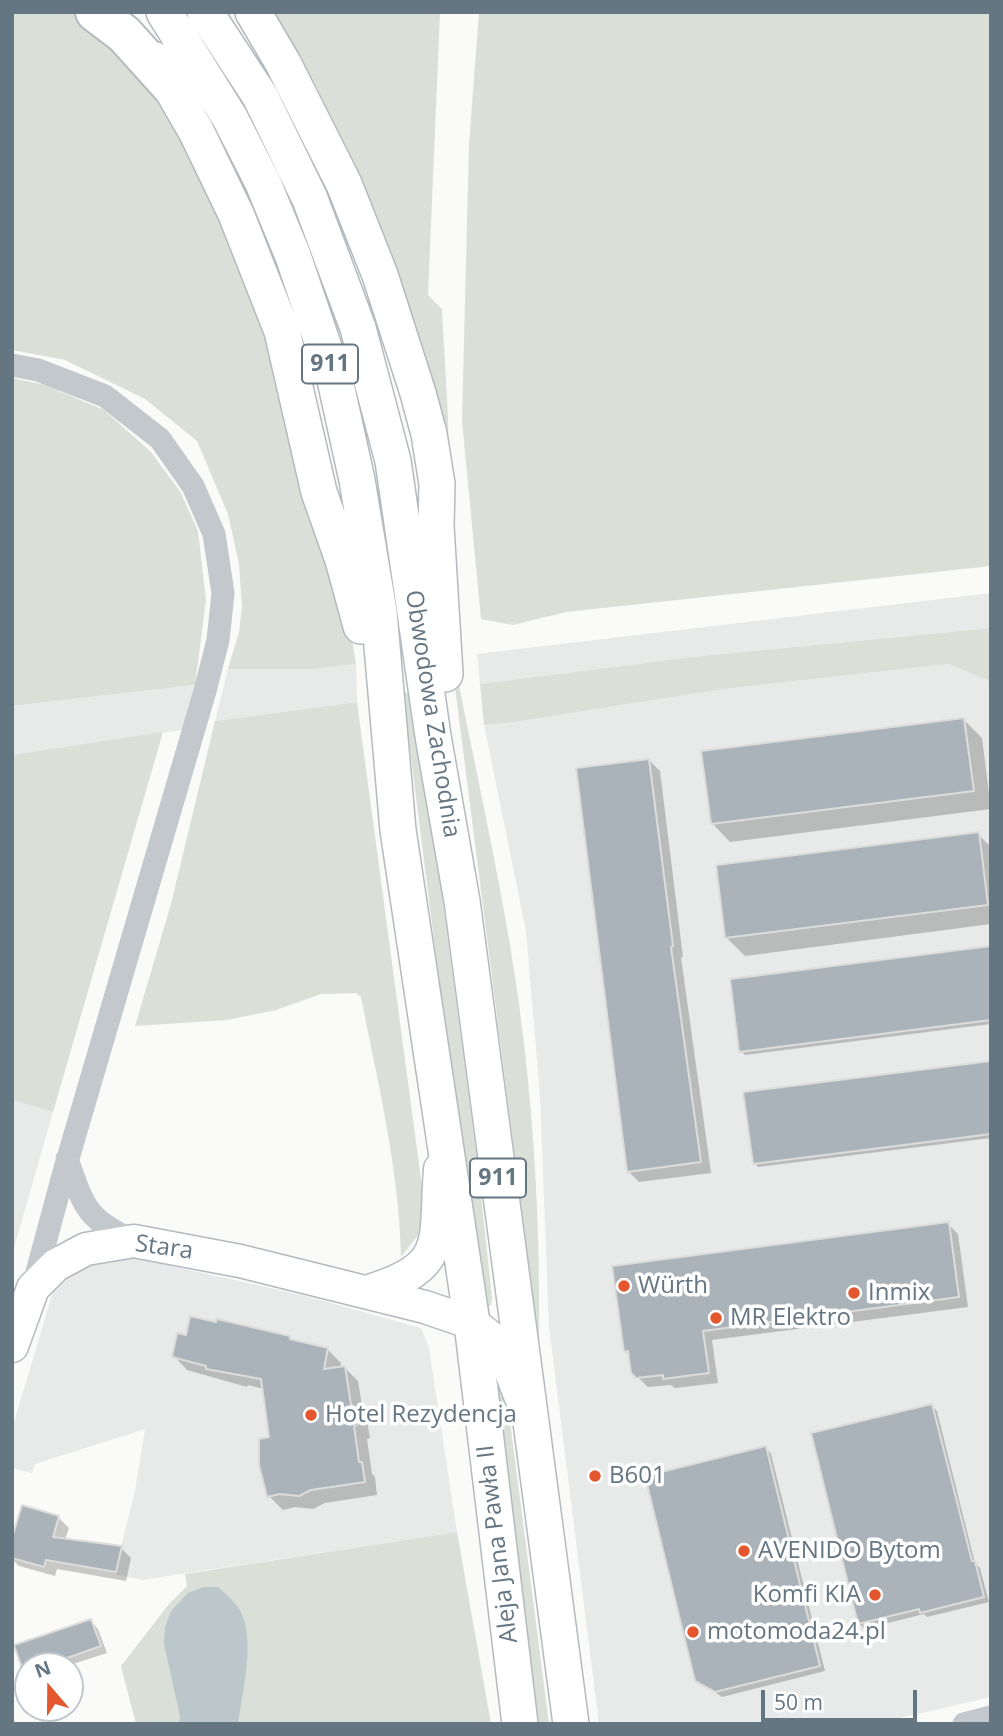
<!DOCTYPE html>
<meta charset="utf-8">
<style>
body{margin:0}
#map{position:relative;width:1003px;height:1736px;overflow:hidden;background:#fafaf8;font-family:"Open Sans",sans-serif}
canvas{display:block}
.frame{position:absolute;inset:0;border:14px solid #657683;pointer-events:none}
.north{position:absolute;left:14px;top:1652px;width:70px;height:70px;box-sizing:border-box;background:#fff;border:2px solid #c1c8cd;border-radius:50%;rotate:340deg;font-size:19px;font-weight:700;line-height:28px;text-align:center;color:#657683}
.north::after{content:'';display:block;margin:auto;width:24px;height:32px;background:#e4572e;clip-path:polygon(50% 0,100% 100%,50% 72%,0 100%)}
.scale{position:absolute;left:761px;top:1690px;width:156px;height:32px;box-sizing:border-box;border:4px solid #657683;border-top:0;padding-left:9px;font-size:21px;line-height:24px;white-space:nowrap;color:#657683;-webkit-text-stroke:5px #fff;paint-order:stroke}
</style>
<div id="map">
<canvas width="1003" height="1736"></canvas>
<div class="frame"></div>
<div class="north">N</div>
<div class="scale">50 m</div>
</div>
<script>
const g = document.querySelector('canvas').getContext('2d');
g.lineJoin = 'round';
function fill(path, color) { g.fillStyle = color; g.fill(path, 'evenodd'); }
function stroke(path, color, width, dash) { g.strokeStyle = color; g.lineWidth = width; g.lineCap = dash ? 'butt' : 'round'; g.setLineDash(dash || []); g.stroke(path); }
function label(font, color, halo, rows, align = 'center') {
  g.font = font + ' "Open Sans",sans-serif'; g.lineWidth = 7; g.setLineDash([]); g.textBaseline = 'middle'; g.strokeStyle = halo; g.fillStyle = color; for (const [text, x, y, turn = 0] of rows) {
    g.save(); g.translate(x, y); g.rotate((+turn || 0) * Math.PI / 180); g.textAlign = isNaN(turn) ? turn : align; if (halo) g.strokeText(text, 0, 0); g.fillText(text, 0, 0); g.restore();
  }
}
fill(new Path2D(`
 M 991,593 L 991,628 L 691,657 L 480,684 L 477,654 Z
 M 356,664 L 357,702 L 215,721 L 228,669 L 313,669 Z
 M 949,664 L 991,682 L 991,1697 L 874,1724 L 599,1724 L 549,1327 L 540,1096 L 526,931 L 484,725 L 514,722 L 724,689 Z
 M 195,685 L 182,730 L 12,755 L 12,706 Z
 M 12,1100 L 53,1112 L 12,1255 Z
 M 113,1253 L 302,1295 L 421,1328 L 429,1348 L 457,1532 L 142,1580 L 114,1574 L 135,1491 L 145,1429 L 35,1464 L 32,1473 L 12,1468 L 12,1429 L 55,1285 L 77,1262 Z`), '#e8e9e9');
fill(new Path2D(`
 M 12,12 L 70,12 L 87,19 L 143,74 L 189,150 L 252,290 L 349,622 L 356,664 L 313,669 L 228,669 L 239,632 L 242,607 L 239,564 L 228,514 L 197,441 L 145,399 L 65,360 L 12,350 Z
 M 271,12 L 440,12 L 428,295 L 442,309 L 448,417 L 449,487 L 369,204 L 317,88 Z
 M 479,12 L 991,12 L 991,566 L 566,612 L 513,625 L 481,619 L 462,421 L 469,144 Z
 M 12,378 L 45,385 L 104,410 L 151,452 L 181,493 L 198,531 L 206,600 L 195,685 L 12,706 Z
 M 991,628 L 991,682 L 949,664 L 724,689 L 514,722 L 484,725 L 480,684 L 691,657 Z
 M 459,686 C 475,765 492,843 506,922 C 531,1061 541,1204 539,1346 L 455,687 Z
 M 415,692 L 478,1167 L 492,1298 L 491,1305 L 486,1309 L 468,1212 L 403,693 Z
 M 357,702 L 427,1224 L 401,1257 C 399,1169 378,1083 361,997 L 356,993 L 321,994 L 276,1010 L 227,1020 L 135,1026 L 171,904 L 215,721 Z
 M 163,732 L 53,1112 L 12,1100 L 12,755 Z
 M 491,1375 L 497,1375 L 505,1383 L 549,1724 L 535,1724 Z
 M 457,1532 L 491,1724 L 136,1724 L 121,1666 L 169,1604 L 187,1586 L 185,1574 Z`), '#dadfd7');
fill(new Path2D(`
 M 203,1587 L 218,1587 C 224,1593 232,1599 237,1606 C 258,1634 242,1692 238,1724 L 179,1724 L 180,1716 L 164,1644 L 165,1627 L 171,1611 L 188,1593 Z`), '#bbc7cb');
fill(new Path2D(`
 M 964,720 L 982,738 L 991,809 L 730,842 L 712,823 Z
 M 649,760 L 660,771 L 683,957 L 681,957 L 711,1173 L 639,1182 L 628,1171 Z
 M 978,834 L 991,847 L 991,924 L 745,956 L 727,938 Z
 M 991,948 L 991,1024 L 745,1055 L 741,1051 Z
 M 991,1063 L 991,1138 L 758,1167 L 754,1163 Z
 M 948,1224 L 958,1234 L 968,1307 L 712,1340 L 718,1383 L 675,1388 L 671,1385 L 648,1387 L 632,1372 L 630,1356 L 625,1351 Z
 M 187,1337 L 289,1338 L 293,1341 L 327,1349 L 341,1363 L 340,1368 L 345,1368 L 358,1381 L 364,1418 L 367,1421 L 370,1438 L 367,1439 L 372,1474 L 375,1477 L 377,1495 L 325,1503 L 313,1509 L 295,1507 L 283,1510 L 269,1496 L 271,1439 L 264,1389 L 248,1385 L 247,1387 L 187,1370 L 174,1356 Z
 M 932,1406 L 937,1411 L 975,1563 L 980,1568 L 989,1602 L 927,1617 L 924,1614 L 864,1629 L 859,1623 Z
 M 766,1448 L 771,1454 L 825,1671 L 722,1697 L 697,1680 Z
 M 59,1518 L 69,1528 L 65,1540 L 121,1548 L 131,1558 L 126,1581 L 57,1569 L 55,1576 L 19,1566 L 12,1559 L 12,1544 Z
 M 91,1621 L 98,1629 L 107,1653 L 67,1666 L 28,1666 L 28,1674 L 24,1670 L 16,1646 Z
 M 35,1708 L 54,1708 L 57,1717 L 42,1722 Z`), '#0003');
const building = new Path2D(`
 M 964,718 L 974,791 L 711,824 L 701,751 Z
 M 649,759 L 673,946 L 671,947 L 701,1162 L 627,1172 L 576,768 Z
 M 979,832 L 988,905 L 725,938 L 716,865 Z
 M 991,946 L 991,1020 L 739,1052 L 730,979 Z
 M 991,1061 L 991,1134 L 753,1164 L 743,1092 Z
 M 949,1222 L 959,1297 L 703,1331 L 709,1373 L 663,1379 L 663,1375 L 636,1378 L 631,1373 L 628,1351 L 624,1352 L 612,1266 Z
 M 190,1316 L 216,1322 L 217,1319 L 290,1336 L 290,1339 L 328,1348 L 324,1369 L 345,1366 L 351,1405 L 354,1406 L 357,1425 L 354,1426 L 359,1462 L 362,1462 L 365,1482 L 311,1490 L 299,1496 L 280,1494 L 267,1497 L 259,1465 L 259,1439 L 269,1437 L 261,1379 L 206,1369 L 206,1366 L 172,1357 L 177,1333 L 186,1335 Z
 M 932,1404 L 972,1561 L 975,1561 L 984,1597 L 920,1613 L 919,1609 L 858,1624 L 811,1433 Z
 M 766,1446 L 820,1666 L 715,1692 L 695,1681 L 645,1476 Z
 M 22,1505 L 59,1516 L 53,1537 L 122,1546 L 116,1572 L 46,1560 L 44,1567 L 12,1558 L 12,1538 Z
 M 91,1619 L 101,1646 L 50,1664 L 28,1666 L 28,1669 L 23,1671 L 14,1645 Z`);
fill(building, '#aab3b9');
stroke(building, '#dcdcda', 2);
const secondary = new Path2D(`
 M 366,1292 C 450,1267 434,1243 440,1169
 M 12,1346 L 33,1288 L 56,1265 L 86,1249 L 134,1241 L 240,1261 L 425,1307 L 472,1323 L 490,1337 L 506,1359 L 521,1398`);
const primary = new Path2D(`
 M 164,12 L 230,118 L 263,183 L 293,256 L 335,380 L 357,480 L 379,612 L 398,830 L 472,1323 L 520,1724
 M 205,12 L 260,96 L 310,199 L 358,328 L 393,461 L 433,736 L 462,901 L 571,1724
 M 253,12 L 283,63 L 344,184 L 380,275 L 418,393 L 429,434 L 437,484 L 436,526 L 445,674
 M 155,60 L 196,131 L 236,214 L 282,331 L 319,492 L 343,560 L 361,626`);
const highway = new Path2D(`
 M 95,12 L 124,34 L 170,85`);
stroke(secondary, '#b3babf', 35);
stroke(primary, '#b5babe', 38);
stroke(highway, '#b4b9bd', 42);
stroke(new Path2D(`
 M 12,365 L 38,370 L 105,396 L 160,439 L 193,486 L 214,534 L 223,593 L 218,640 L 205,691 L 64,1172 L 33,1287
 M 67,1159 C 84,1207 86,1219 134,1241
 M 964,1724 L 991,1717`), '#c3c8cc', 23);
stroke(secondary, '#fff', 32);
stroke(primary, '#fff', 35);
stroke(highway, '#fff', 38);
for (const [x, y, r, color] of [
 [624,1286,7,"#e4572e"],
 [854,1293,7,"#e4572e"],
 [716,1318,7,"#e4572e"],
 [311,1415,7,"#e4572e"],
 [595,1476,7,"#e4572e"],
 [744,1551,7,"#e4572e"],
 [875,1595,7,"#e4572e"],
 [693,1632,7,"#e4572e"]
]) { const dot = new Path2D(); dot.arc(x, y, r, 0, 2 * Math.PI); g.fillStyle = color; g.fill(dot); stroke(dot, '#fff', 2.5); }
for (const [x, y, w] of [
 [330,364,56],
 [498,1178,56]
]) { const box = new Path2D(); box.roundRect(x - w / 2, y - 19.5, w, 39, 5); g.fillStyle = '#fff'; g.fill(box); stroke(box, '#657683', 2); }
label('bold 23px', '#657683', null, [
 ["911",330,364],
 ["911",498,1178]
]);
label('24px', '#657683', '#fff', [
 ["Obwodowa Zachodnia",432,714,81],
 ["Stara",164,1248,8],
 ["Aleja Jana Pawła II",498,1544,-97]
]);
label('24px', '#657683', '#fff', [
 ["Würth",638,1286],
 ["Inmix",868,1293],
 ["MR Elektro",730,1318],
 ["Hotel Rezydencja",325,1415],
 ["B601",609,1476],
 ["AVENIDO Bytom",758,1551],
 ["Komfi KIA",861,1595,"right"],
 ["motomoda24.pl",707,1632]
], 'left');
</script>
